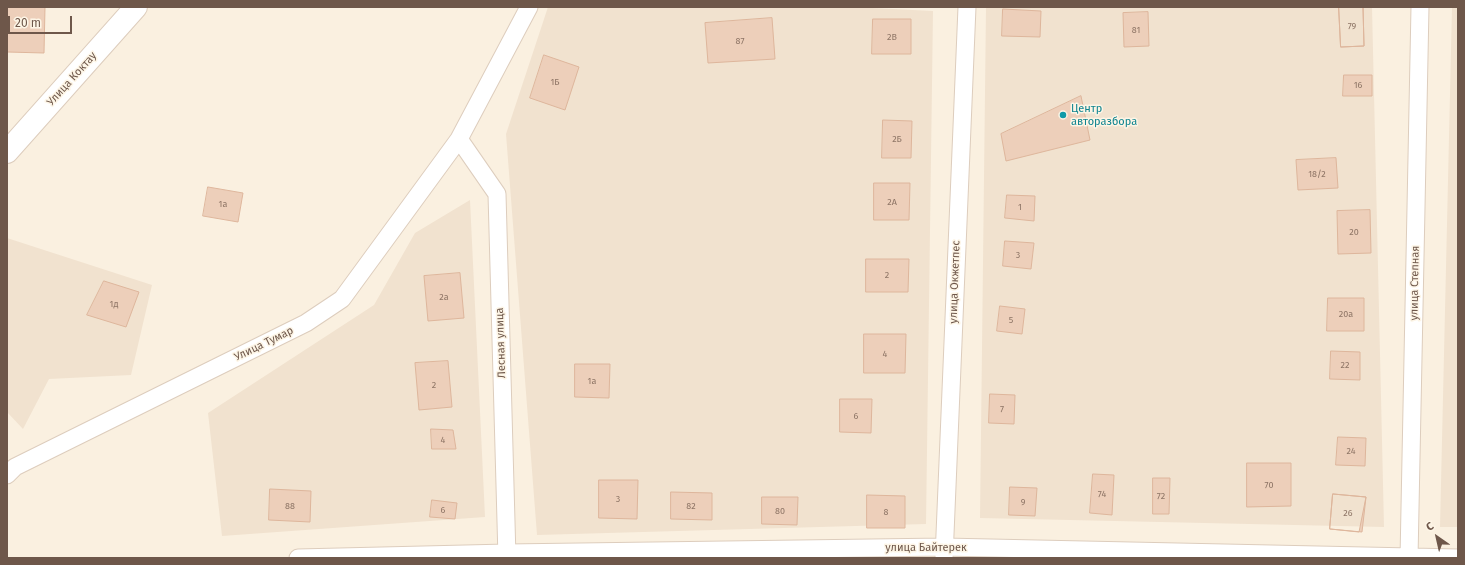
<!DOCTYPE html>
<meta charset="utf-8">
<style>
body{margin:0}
#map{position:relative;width:1465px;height:565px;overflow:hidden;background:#faf0e0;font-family:"Fira Sans",sans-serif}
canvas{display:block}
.frame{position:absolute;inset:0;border:8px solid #6e574a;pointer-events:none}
.north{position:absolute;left:1417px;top:517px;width:40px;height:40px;-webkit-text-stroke:3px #fdf5e6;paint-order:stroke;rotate:326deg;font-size:11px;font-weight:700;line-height:16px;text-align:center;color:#6e574a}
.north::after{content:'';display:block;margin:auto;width:14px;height:18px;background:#6e574a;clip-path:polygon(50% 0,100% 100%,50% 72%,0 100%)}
.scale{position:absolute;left:8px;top:16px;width:64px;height:18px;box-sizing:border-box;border:2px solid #6e574a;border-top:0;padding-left:5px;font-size:12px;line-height:14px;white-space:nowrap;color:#6e574a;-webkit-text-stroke:3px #fdf5e6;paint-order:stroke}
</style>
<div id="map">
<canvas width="1465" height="565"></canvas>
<div class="frame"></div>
<div class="north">С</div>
<div class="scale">20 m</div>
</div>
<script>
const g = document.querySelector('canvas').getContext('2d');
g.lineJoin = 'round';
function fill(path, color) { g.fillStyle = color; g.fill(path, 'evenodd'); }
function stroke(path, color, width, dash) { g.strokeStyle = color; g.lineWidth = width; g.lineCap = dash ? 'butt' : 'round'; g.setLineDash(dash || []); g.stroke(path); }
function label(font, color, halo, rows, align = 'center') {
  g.font = font + ' "Fira Sans",sans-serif'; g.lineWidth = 3; g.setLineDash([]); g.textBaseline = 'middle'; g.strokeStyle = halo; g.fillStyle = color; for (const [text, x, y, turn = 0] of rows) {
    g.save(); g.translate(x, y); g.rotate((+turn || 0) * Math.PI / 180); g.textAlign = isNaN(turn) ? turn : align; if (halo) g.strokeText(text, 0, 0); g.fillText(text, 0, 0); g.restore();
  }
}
fill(new Path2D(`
 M 548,7 L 852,7 L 933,11 L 926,524 L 537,535 L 506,134 Z
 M 986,7 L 1372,7 L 1384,527 L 980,518 Z
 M 1452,7 L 1458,7 L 1458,527 L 1440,527 Z
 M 470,200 L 485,517 L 222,536 L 208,413 L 374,305 L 415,233 Z
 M 7,238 L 152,285 L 131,375 L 49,379 L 23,429 L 7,412 Z`), '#f1e2cf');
const building = new Path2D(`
 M 7,7 L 45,7 L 44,53 L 7,52 Z
 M 1339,7 L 1363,7 L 1364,46 L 1341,47 Z
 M 1339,7 L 1363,7 L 1364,46 L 1341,47 Z
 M 1003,9 L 1041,11 L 1040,37 L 1002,36 Z
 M 1148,12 L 1149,46 L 1124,47 L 1123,13 Z
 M 772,18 L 775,59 L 708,63 L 705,23 Z
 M 873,19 L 911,19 L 911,54 L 872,54 Z
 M 544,55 L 579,67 L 565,110 L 530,98 Z
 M 1344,75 L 1372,75 L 1372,96 L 1343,96 Z
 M 1081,96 L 1090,140 L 1006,161 L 1001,134 Z
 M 883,120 L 912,121 L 911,158 L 882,158 Z
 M 1336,158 L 1338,188 L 1298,190 L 1296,160 Z
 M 874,183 L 910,183 L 909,220 L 874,220 Z
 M 208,187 L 243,193 L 238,222 L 203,216 Z
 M 1007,195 L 1035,196 L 1034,221 L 1005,218 Z
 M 1370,210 L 1371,253 L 1338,254 L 1337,211 Z
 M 1005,241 L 1034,243 L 1031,269 L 1003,266 Z
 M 866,259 L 909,259 L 908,292 L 866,292 Z
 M 460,273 L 464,318 L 428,321 L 424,276 Z
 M 104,281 L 139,292 L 126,327 L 87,315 Z
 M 1328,298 L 1364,298 L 1364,331 L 1327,331 Z
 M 1000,306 L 1025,309 L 1022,334 L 997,331 Z
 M 864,334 L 906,334 L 905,373 L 864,373 Z
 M 1331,351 L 1360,352 L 1360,380 L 1330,379 Z
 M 448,361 L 452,407 L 419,410 L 415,363 Z
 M 575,364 L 610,364 L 609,398 L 575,397 Z
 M 990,394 L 1015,395 L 1014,424 L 989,423 Z
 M 840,399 L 872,399 L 871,433 L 840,432 Z
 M 431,429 L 453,430 L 456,449 L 432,449 Z
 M 1338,437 L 1366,438 L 1365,466 L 1336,465 Z
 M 1247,463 L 1291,463 L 1291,506 L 1247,507 Z
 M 1093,474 L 1114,475 L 1112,515 L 1090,513 Z
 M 1153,478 L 1170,478 L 1169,514 L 1153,514 Z
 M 599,480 L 638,480 L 637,519 L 599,518 Z
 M 1010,487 L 1037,488 L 1035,516 L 1009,515 Z
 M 270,489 L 311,491 L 310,522 L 269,520 Z
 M 671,492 L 712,493 L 712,520 L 671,519 Z
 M 1333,494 L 1366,497 L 1362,532 L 1330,529 Z
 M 1333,494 L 1366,497 L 1359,532 L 1330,529 Z
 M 867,495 L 905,496 L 905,528 L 867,528 Z
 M 762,497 L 798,497 L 797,525 L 762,524 Z
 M 432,500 L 457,503 L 455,519 L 430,517 Z`);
fill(building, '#edcfba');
stroke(building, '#deb69c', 1);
const minor = new Path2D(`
 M 459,139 L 497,194 L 507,558
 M 7,475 L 15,467 L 306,323 L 342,299 L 459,139 L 529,7
 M 298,558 L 507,553 L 944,547 L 1458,558
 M 944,558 L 967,7
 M 1409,558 L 1420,7`);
const tertiary = new Path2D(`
 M 7,152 L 136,7`);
stroke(minor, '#ddcdbd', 19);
stroke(tertiary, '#ddcdbd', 24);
stroke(minor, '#fff', 17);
stroke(tertiary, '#fff', 22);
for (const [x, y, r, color] of [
 [1063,115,4,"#0f9aa8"]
]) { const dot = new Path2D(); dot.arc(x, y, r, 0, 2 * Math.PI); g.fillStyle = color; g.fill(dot); stroke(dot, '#fdf5e6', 1.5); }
label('9px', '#8e7566', null, [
 ["79",1352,26],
 ["81",1136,30],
 ["2В",892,37],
 ["87",740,41],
 ["1Б",555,82],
 ["16",1358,85],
 ["2Б",897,139],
 ["18/2",1317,174],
 ["2А",892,202],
 ["1а",223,204],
 ["1",1020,207],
 ["20",1354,232],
 ["3",1018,255],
 ["2",887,275],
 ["2а",444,297],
 ["1д",114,304],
 ["20а",1346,314],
 ["5",1011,320],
 ["4",885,354],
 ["22",1345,365],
 ["1а",592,381],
 ["2",434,385],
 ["7",1002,409],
 ["6",856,416],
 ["4",443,440],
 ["24",1351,451],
 ["70",1269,485],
 ["74",1102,494],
 ["72",1161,496],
 ["3",618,499],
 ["9",1023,502],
 ["88",290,506],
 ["82",691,506],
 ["6",443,510],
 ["80",780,511],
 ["8",886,512],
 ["26",1348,513]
]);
label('11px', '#6e574a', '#fdf5e6', [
 ["Улица Коктау",72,79,-48],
 ["улица Окжетпес",955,282,-88],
 ["улица Степная",1415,283,-89],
 ["Лесная улица",501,343,-92],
 ["Улица Тумар",264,344,-26],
 ["улица Байтерек",926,548]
]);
label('11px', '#0d838f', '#fdf5e6', [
 ["Центр",1071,109],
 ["авторазбора",1071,122]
], 'left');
</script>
